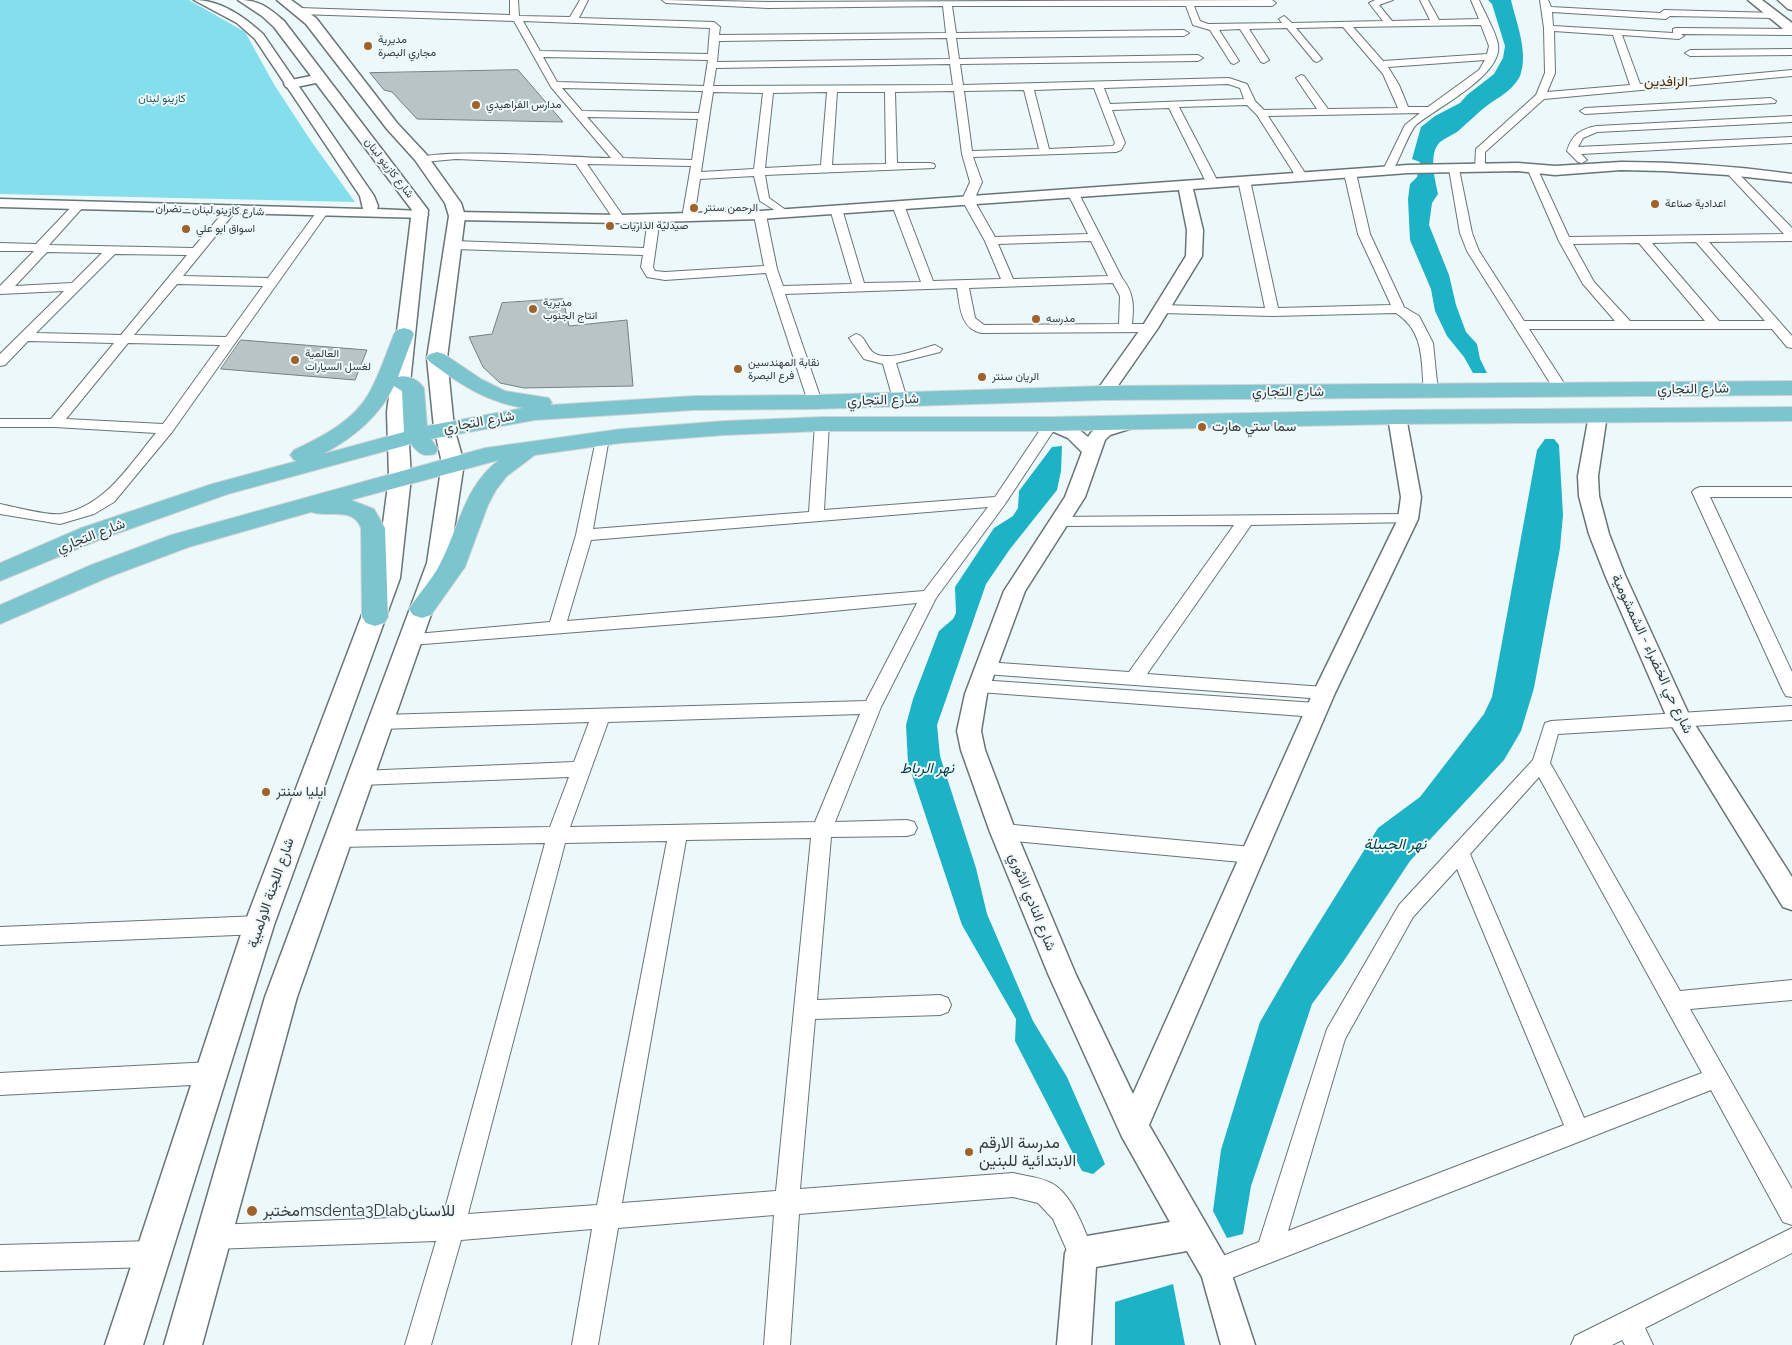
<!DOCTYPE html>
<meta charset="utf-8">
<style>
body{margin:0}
canvas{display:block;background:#ecf8fa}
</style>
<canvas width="1792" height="1345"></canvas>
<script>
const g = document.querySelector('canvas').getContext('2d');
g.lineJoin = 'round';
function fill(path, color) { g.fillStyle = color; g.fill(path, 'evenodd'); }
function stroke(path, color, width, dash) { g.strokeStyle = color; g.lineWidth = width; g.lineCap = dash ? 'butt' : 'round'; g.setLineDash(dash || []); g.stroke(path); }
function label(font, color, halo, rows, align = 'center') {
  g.font = font + ' Raleway,Vazirmatn,sans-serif'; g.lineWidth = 4; g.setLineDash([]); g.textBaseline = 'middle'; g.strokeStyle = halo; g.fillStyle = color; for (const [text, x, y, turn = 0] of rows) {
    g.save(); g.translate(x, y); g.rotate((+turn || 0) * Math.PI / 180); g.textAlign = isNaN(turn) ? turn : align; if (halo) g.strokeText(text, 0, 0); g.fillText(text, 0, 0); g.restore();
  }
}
fill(new Path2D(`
 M 0,0 L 189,0 L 245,32 L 275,86 L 311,141 L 355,202 L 0,194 Z`), '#85deec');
fill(new Path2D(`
 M 1488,0 L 1511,0 C 1516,22 1529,53 1520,76 C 1515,87 1502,96 1492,102 C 1479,111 1469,122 1457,132 C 1452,135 1445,138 1440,142 C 1428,154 1435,179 1438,194 L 1432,203 L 1429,225 L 1449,275 L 1456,305 L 1466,332 L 1477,344 L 1480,359 L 1487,373 L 1473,373 L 1464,357 L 1447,336 L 1435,311 L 1431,289 L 1410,240 L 1408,199 L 1410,184 L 1417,177 L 1420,162 L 1412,159 L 1421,127 L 1435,116 L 1460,103 L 1467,95 L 1494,74 L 1503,58 L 1505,46 L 1492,4 Z
 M 1545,439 L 1554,439 L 1559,445 L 1563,515 L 1560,548 L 1534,688 L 1521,731 L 1504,760 L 1410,861 L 1343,962 L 1312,1004 L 1251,1186 L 1243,1234 L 1227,1238 L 1213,1211 L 1221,1150 L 1260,1022 L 1297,958 L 1378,828 L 1420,797 L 1484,714 L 1492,697 L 1537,450 Z
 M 1062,446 L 1061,471 L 1057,490 L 1010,549 L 986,584 L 937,725 L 940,756 L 976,868 L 987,914 L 1033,1021 L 1067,1077 L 1105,1164 L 1093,1174 L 1082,1171 L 1015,1041 L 1016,1019 L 962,925 L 908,763 L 906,725 L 913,699 L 939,631 L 953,619 L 956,613 L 955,587 L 994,528 L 1013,516 L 1018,508 L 1019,491 L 1052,447 Z
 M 1173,1284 L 1185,1345 L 1115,1345 L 1115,1302 Z`), '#1db2c5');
const building = new Path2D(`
 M 518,70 L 563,122 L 417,119 L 392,92 L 384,90 L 370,73 Z
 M 563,299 L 569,326 L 627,320 L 633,386 L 524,388 L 500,383 L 483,367 L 469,337 L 492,334 L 502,303 Z
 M 241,340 L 367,350 L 355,380 L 221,369 Z`);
fill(building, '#b8c4c6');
stroke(building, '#758082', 1);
const minor = new Path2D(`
 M 510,0 L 518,0 L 519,16 L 570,17 L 580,0 L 588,0 L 579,18 L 714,22 L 720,27 L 719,35 L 946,33 L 943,6 L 768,8 L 666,3 L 662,0 L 768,2 L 1272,0 L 1276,3 L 1272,6 L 1194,6 L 1200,21 L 1208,24 L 1282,23 L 1279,19 L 1284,16 L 1292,23 L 1383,21 L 1369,3 L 1375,0 L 1393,0 L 1379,5 L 1392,21 L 1430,20 L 1420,0 L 1428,0 L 1439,20 L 1479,19 L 1471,0 L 1479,0 C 1484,12 1497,34 1498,45 C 1503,75 1436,108 1416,125 C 1409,132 1399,161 1392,172 L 1388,173 L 1383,170 L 1405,125 L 1420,113 L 1268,116 L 1307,176 L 1301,179 L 1297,178 L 1257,115 L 1247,105 L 1179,107 L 1218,182 L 1212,185 L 1206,182 L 1169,108 L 1112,110 L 1125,143 L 1121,150 L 1116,152 L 973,157 L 982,182 L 974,200 L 995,237 L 1088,234 L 1067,192 L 1073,189 L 1077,190 L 1122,278 C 1134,293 1134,306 1132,324 L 1150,324 L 1157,328 L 1150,332 L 981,333 C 960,328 960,306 957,288 L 785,294 L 822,402 L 815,406 L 808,402 L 766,273 L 665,280 L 647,277 L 641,267 L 643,255 L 454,249 L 448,245 L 454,241 L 644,248 L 648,218 L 654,215 L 660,218 L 653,267 L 655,271 L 665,272 L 764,266 L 754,215 L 760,212 L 766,215 L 777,269 L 783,286 L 852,284 L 830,209 L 836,206 L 842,209 L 864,283 L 921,282 L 892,205 L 898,202 L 904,205 L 933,281 L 1001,279 L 985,241 L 962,200 L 970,182 L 962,154 L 954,91 L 895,92 L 897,163 L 930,163 L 934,164 L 935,166 L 934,168 L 765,175 L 769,198 L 790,213 L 784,216 L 760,201 L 754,176 L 700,179 L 694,218 L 688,221 L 682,218 L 691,166 L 587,164 L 625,219 L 619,222 L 615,221 L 576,164 L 456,159 L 423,162 L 418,159 C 430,147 583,158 611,158 L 551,87 L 514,21 L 299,14 L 295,11 L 299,8 L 510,15 ZM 952,6 L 1186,6 L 1193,25 L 1210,30 L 1231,63 L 1234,64 L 1239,61 L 1219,30 L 1240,29 L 1261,62 L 1264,63 L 1269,60 L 1249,29 L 1287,28 L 1314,61 L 1317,62 L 1322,59 L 1296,28 L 1343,27 L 1383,74 L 1398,108 L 1328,109 L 1304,76 L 1301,75 L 1296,78 L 1317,109 L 1264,110 L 1255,101 L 1247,84 L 1229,78 L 963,85 L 960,64 L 1198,61 L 1203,58 L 1198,55 L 959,59 L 956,38 L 1184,36 L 1189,33 L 1184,30 L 956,33 ZM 523,21 L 710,28 L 708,54 L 540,51 ZM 1481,25 L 1489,46 L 1487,54 L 1383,61 L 1353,27 ZM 947,38 L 950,59 L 717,62 L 719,41 ZM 543,57 L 708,60 L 704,86 L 557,82 ZM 1485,60 L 1479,70 L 1428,107 L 1408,107 L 1399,85 L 1388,67 ZM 950,64 L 953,85 L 713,86 L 716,68 ZM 1228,84 L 1240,88 L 1244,99 L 1110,104 L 1104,88 ZM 562,88 L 703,91 L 699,113 L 582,111 ZM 1094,88 L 1115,143 L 1113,146 L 1049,149 L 1034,90 ZM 1024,90 L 1039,149 L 972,151 L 964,91 ZM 713,92 L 763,93 L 754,169 L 701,172 ZM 827,92 L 821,165 L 765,168 L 773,93 ZM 837,92 L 885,92 L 886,164 L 832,165 ZM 587,117 L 698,119 L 692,160 L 623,158 ZM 1091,241 L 1108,276 L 1013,279 L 998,244 ZM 1113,283 L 1120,296 L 1119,324 L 984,325 L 975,318 L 969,288 Z
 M 1540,0 L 1548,0 L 1551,7 L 1660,13 L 1664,10 L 1776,13 L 1777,15 L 1773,18 L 1670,16 L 1666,19 L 1552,12 L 1553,26 L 1673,33 L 1673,29 L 1676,28 L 1792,29 L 1792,35 L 1681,34 L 1684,36 L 1679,39 L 1622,35 L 1640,84 L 1792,70 L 1792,76 L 1544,99 L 1485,152 L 1485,168 L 1480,171 L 1476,170 L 1475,168 L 1476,149 L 1536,95 L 1545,73 L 1544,28 ZM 1554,31 L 1613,35 L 1630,85 L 1547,92 L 1555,73 Z
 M 1792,49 L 1792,55 L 1690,56 L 1685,53 L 1690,50 Z
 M 1771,98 L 1776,101 L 1775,103 L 1585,114 L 1580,111 L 1585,108 Z
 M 1792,116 L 1792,122 L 1597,132 L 1583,138 L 1578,147 L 1792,137 L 1792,143 L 1581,154 L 1587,160 L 1582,163 L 1578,162 L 1567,151 C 1572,135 1580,129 1597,126 Z
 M 1454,166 L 1459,169 L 1472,233 L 1479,251 L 1524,321 L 1615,321 L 1583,284 L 1559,241 L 1528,170 L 1529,168 L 1537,168 L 1538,170 L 1569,237 L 1784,234 L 1724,170 L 1725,168 L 1733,168 L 1792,228 L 1792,241 L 1709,242 L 1792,336 L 1792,348 L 1787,347 L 1772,329 L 1529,329 L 1569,391 L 1567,394 L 1557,394 L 1467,251 L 1460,233 L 1449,169 ZM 1696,242 L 1765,321 L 1719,321 L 1652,243 ZM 1639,243 L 1705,321 L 1630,321 L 1594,282 L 1573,244 Z
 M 1350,170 L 1356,173 L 1370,234 L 1404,307 L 1419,316 L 1433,343 L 1438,392 L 1436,395 L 1426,395 L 1424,392 C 1421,361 1425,332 1396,313 L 1272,316 L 1162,313 L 1156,309 L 1162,305 L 1265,308 L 1238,180 L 1244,177 L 1250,180 L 1278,308 L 1391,305 L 1358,234 L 1344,173 Z
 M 78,203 L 84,206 L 49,245 L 193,248 L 227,208 L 235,208 L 237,210 L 235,212 L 183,276 L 268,278 L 318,210 L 326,210 L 328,212 L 172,432 L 114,502 L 94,514 L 60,524 L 0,514 L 0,504 C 15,507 48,516 61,514 C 105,507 130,464 156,433 L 55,427 L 0,427 L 0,419 L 51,419 L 114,343 L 28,341 L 5,365 L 0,366 L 0,354 L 64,291 L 0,294 L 0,286 L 34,251 L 0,251 L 0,243 L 36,244 L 74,204 ZM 47,252 L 102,253 L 72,283 L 15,286 ZM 115,254 L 187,255 L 121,335 L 36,333 ZM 177,284 L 263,286 L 226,337 L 134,335 ZM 128,343 L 220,345 L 163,424 L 66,419 Z
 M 856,334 C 866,336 866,348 874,353 C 888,362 920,349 935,345 L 942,349 L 940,352 L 896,363 L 907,399 L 900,403 L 893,399 L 883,364 L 864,359 L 849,338 Z
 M 822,420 L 827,421 L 829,424 L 824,510 L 995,497 L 1046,421 L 1056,421 L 1058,424 L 1005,504 L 936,598 L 881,707 L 835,822 L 907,820 L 914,822 L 917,828 L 914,834 L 907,836 L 831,837 L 817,1000 L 940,995 L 948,998 L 951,1005 L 948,1012 L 940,1015 L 815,1019 L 800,1189 L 1013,1173 C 1025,1176 1040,1177 1051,1183 C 1073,1194 1085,1232 1094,1253 L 1090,1262 L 1081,1266 L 1072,1262 L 1053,1219 L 1038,1203 L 1013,1197 L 799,1214 L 790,1345 L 764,1345 L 774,1215 L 618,1228 L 598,1345 L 572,1345 L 592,1229 L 461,1240 L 431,1345 L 405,1345 L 436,1241 L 213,1249 L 204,1246 L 201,1237 L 204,1228 L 213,1225 L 443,1216 L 545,843 L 338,847 L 331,845 L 328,839 L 331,833 L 338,831 L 550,827 L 569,777 L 360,785 L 353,783 L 351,778 L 353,773 L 360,771 L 574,762 L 589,722 L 381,729 L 375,727 L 372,722 L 375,717 L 381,715 L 866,701 L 917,603 L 780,616 L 411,645 L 405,643 L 402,639 L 405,635 L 550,622 L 576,535 L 597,435 L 607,435 L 609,438 L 593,529 L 809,512 L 815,424 L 817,421 ZM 988,507 L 924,591 L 567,621 L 591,540 ZM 860,714 L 815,822 L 570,827 L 608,722 ZM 811,838 L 776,1191 L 622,1203 L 686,840 ZM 667,841 L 597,1205 L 468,1214 L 565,843 Z
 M 1700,487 L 1792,487 L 1792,497 L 1710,497 L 1792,672 L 1792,697 L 1786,696 L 1783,691 L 1692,492 L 1695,489 Z
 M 1408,514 L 1413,516 L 1416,519 L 1413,522 L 1251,525 L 1147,674 L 1324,687 L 1330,688 L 1333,693 L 1330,698 L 1324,699 L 985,674 L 979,672 L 976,668 L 979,664 L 985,662 L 1129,672 L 1234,525 L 1059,526 L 1054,525 L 1051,521 L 1054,517 Z
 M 979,680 L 1316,703 L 1322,705 L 1325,710 L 1322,715 L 1316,717 L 979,692 L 973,691 L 970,686 L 973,681 Z
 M 1792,706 L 1792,720 L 1558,734 L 1550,763 L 1680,991 L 1792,980 L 1792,1000 L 1690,1009 L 1792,1189 L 1792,1225 L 1783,1222 L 1711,1090 L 1216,1284 L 1207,1280 L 1203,1271 L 1207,1262 L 1259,1242 L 1327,1029 L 1399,905 L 1533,760 L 1545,723 L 1551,721 ZM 1539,777 L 1702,1073 L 1584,1118 L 1470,854 ZM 1457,869 L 1564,1125 L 1288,1231 L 1345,1039 L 1413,917 Z
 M 1003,824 L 1252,847 L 1259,849 L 1262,855 L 1259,861 L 1252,863 L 1003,840 L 996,838 L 993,832 L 996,826 Z
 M 259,916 L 266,919 L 269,925 L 266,931 L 259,934 L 0,945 L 0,927 Z
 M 211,1062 L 219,1066 L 222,1073 L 219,1080 L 211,1084 L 0,1095 L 0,1073 Z
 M 1792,1228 L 1792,1253 L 1645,1328 L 1653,1345 L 1625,1345 L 1622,1340 L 1612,1345 L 1571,1345 L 1575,1336 Z
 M 153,1241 L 162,1245 L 166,1254 L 162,1263 L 153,1267 L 0,1271 L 0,1245 Z`);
const tertiary = new Path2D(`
 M 194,0 C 221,0 244,17 263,34 L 374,196 L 378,206 L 377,209 L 421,211 L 426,212 L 428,215 L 426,218 L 0,207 L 0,199 L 363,209 L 360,196 L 255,39 L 237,23 Z
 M 1621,162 C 1678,162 1735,166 1792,174 L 1792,182 L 1728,175 L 1664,171 L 1621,170 L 1555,175 L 1518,171 L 1408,173 L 1193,189 L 1203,230 L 1202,256 L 1158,328 L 1110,397 L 1104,398 L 1098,397 L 1095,393 L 1142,327 L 1186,256 L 1187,230 L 1179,190 L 760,219 L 619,223 L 457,220 L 452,219 L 450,216 L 452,213 L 457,212 L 619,215 L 760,211 L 1408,165 L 1518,163 L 1555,166 Z
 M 1598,410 L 1604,411 L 1607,415 L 1598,476 L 1599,496 L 1609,534 L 1625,575 L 1690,717 L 1792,877 L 1792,910 L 1783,907 L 1668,720 L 1605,575 L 1589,534 L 1579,496 L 1578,476 L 1589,415 L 1592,411 Z
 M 1397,412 L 1403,413 L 1406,417 L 1421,497 L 1418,519 L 1335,693 L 1149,1125 L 1227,1260 L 1255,1345 L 1221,1345 L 1202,1277 L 1187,1251 L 1096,1267 L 1091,1345 L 1057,1345 L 1065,1253 L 1070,1242 L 1081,1237 L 1170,1222 L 1122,1137 L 1049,976 L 990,832 L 961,750 L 957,731 L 965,694 L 1004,591 L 1065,497 L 1082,452 L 1068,438 L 1045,428 L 1042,424 L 1045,420 C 1060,416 1077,427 1088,437 C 1090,434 1093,430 1096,428 C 1104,422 1134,415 1142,417 L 1145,421 L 1142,425 L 1110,435 L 1105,440 L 1085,497 L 1025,591 L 987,694 L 981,731 L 985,750 L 1016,832 L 1076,975 L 1133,1094 L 1313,693 L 1398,519 L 1401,497 L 1388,417 L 1391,413 Z`);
const secondary = new Path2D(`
 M 238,0 C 259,0 268,7 284,21 L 428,210 L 407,412 L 411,477 L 400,578 L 274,925 L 143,1345 L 105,1345 L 244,925 L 376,578 L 389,477 L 387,412 L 412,210 L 316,83 L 291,88 L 286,87 L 284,84 L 286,81 L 311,76 L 274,27 L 262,16 Z
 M 277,0 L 291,0 L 316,18 L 397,123 L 426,154 L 461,203 L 465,216 L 447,358 L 454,428 L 464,463 L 449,563 L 297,997 L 202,1345 L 164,1345 L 265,997 L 427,563 L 442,463 L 434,428 L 427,358 L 449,216 L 445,203 L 415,160 L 387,129 L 306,24 Z
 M 1748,0 L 1762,0 L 1792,23 L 1792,33 L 1787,32 Z
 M 1778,0 L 1792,0 L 1792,10 L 1788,9 Z`);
const primary = new Path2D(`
 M 404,328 L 411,330 L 414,334 L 398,377 C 407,374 419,380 424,388 L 427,426 L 523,408 C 485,401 461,385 430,362 L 426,358 L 430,354 L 437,352 L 444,354 L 481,379 L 505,391 L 549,398 L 552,403 L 550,405 L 694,396 L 815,395 L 1104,386 L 1792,381 L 1792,395 L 1104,400 L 815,409 L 694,410 L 535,420 L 431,439 L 438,449 L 435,454 C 423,457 419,454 411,444 L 228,494 L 99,540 L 0,581 L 0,563 L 81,528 L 212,484 L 297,461 L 294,460 L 290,455 L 294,450 C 321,437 352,422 368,395 C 379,376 386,354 394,334 L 397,330 ZM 394,386 L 402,391 L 404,432 L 323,454 C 353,438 379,417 394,386 Z
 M 1792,407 L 1792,421 L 1397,424 L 1051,431 L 822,431 L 725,435 L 621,443 L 535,455 L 507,476 L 496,490 L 488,505 L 465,567 L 431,615 L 422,618 L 413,615 L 409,609 C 418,594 432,580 440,564 C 459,528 464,486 499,460 L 351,500 L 374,509 L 385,528 L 388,617 L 384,623 L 375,626 L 366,623 L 362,617 L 361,528 C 353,506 328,518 311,512 L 189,547 L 109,577 L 0,624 L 0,605 L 91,565 L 171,535 L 485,448 L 621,429 L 725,421 L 822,417 L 1051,417 L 1397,410 Z`);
stroke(minor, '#697476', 2);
stroke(tertiary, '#697476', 3);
stroke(secondary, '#697476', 3);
stroke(primary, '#d3d4d4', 2);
fill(minor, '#fff');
fill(tertiary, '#fff');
fill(secondary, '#fff');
fill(primary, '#7dc5ce');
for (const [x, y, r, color] of [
 [368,46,5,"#a1622a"],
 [476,105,5,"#a1622a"],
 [1655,204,5,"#a1622a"],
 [694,208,5,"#a1622a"],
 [610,226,5,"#a1622a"],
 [186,229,5,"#a1622a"],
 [533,309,5,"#a1622a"],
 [1036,319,5,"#a1622a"],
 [295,360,5,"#a1622a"],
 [738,369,5,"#a1622a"],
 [982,377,5,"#a1622a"],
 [1202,427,5,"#a1622a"],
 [266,792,5,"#a1622a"],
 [969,1152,5,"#a1622a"],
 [252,1211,6,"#a1622a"]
]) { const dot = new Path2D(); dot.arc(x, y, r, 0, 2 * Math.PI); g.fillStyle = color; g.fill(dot); stroke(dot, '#ecf8fa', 2); }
label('11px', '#363a3b', '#ecf8fa', [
 ["مديرية",378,40],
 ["مجاري البصرة",378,53],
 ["مدارس الفراهيدي",486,105],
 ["اعدادية صناعة",1665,204],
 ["الرحمن سنتر",704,208],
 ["صيدلية الذاريات",620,226],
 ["اسواق ابو علي",196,229],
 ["مديرية",543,303],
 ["انتاج الجنوب",543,316],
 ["مدرسه",1046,319],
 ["العالمية",305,354],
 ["لغسل السيارات",305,367],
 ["نقابة المهندسين",748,363],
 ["فرع البصرة",748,376],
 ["الريان سنتر",992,377]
], 'left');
label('11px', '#235a62', '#ecf8fa', [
 ["كازينو لبنان",162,99]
]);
label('11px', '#363a3b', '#ecf8fa', [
 ["شارع كازينو لبنان",389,168,52],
 ["شارع كازينو لبنان - نضران",210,210,2]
]);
label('14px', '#542a00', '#ecf8fa', [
 ["الرافدين",1666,82]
]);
label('14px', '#363a3b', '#ecf8fa', [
 ["شارع التجاري",1693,389,-1],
 ["شارع التجاري",1288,392],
 ["شارع التجاري",883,400,-2],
 ["شارع التجاري",479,422,-10],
 ["شارع التجاري",91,536,-21],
 ["شارع حي الخضراء - الشمشومية",1652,654,65],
 ["شارع اللجنة الاولمبية",271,893,-71],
 ["شارع النادي الاثوري",1032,902,68]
]);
label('14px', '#363a3b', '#ecf8fa', [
 ["سما ستي هارت",1212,427],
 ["ايليا سنتر",276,792]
], 'left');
label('italic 15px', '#003e46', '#ecf8fa', [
 ["نهر الرباط",927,768],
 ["نهر الجبيلة",1395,844]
]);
label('16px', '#363a3b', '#ecf8fa', [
 ["مدرسة الارقم",979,1143],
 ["الابتدائية للبنين",979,1161],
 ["مختبرmsdenta3Dlabللاسنان",263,1211]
], 'left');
</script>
